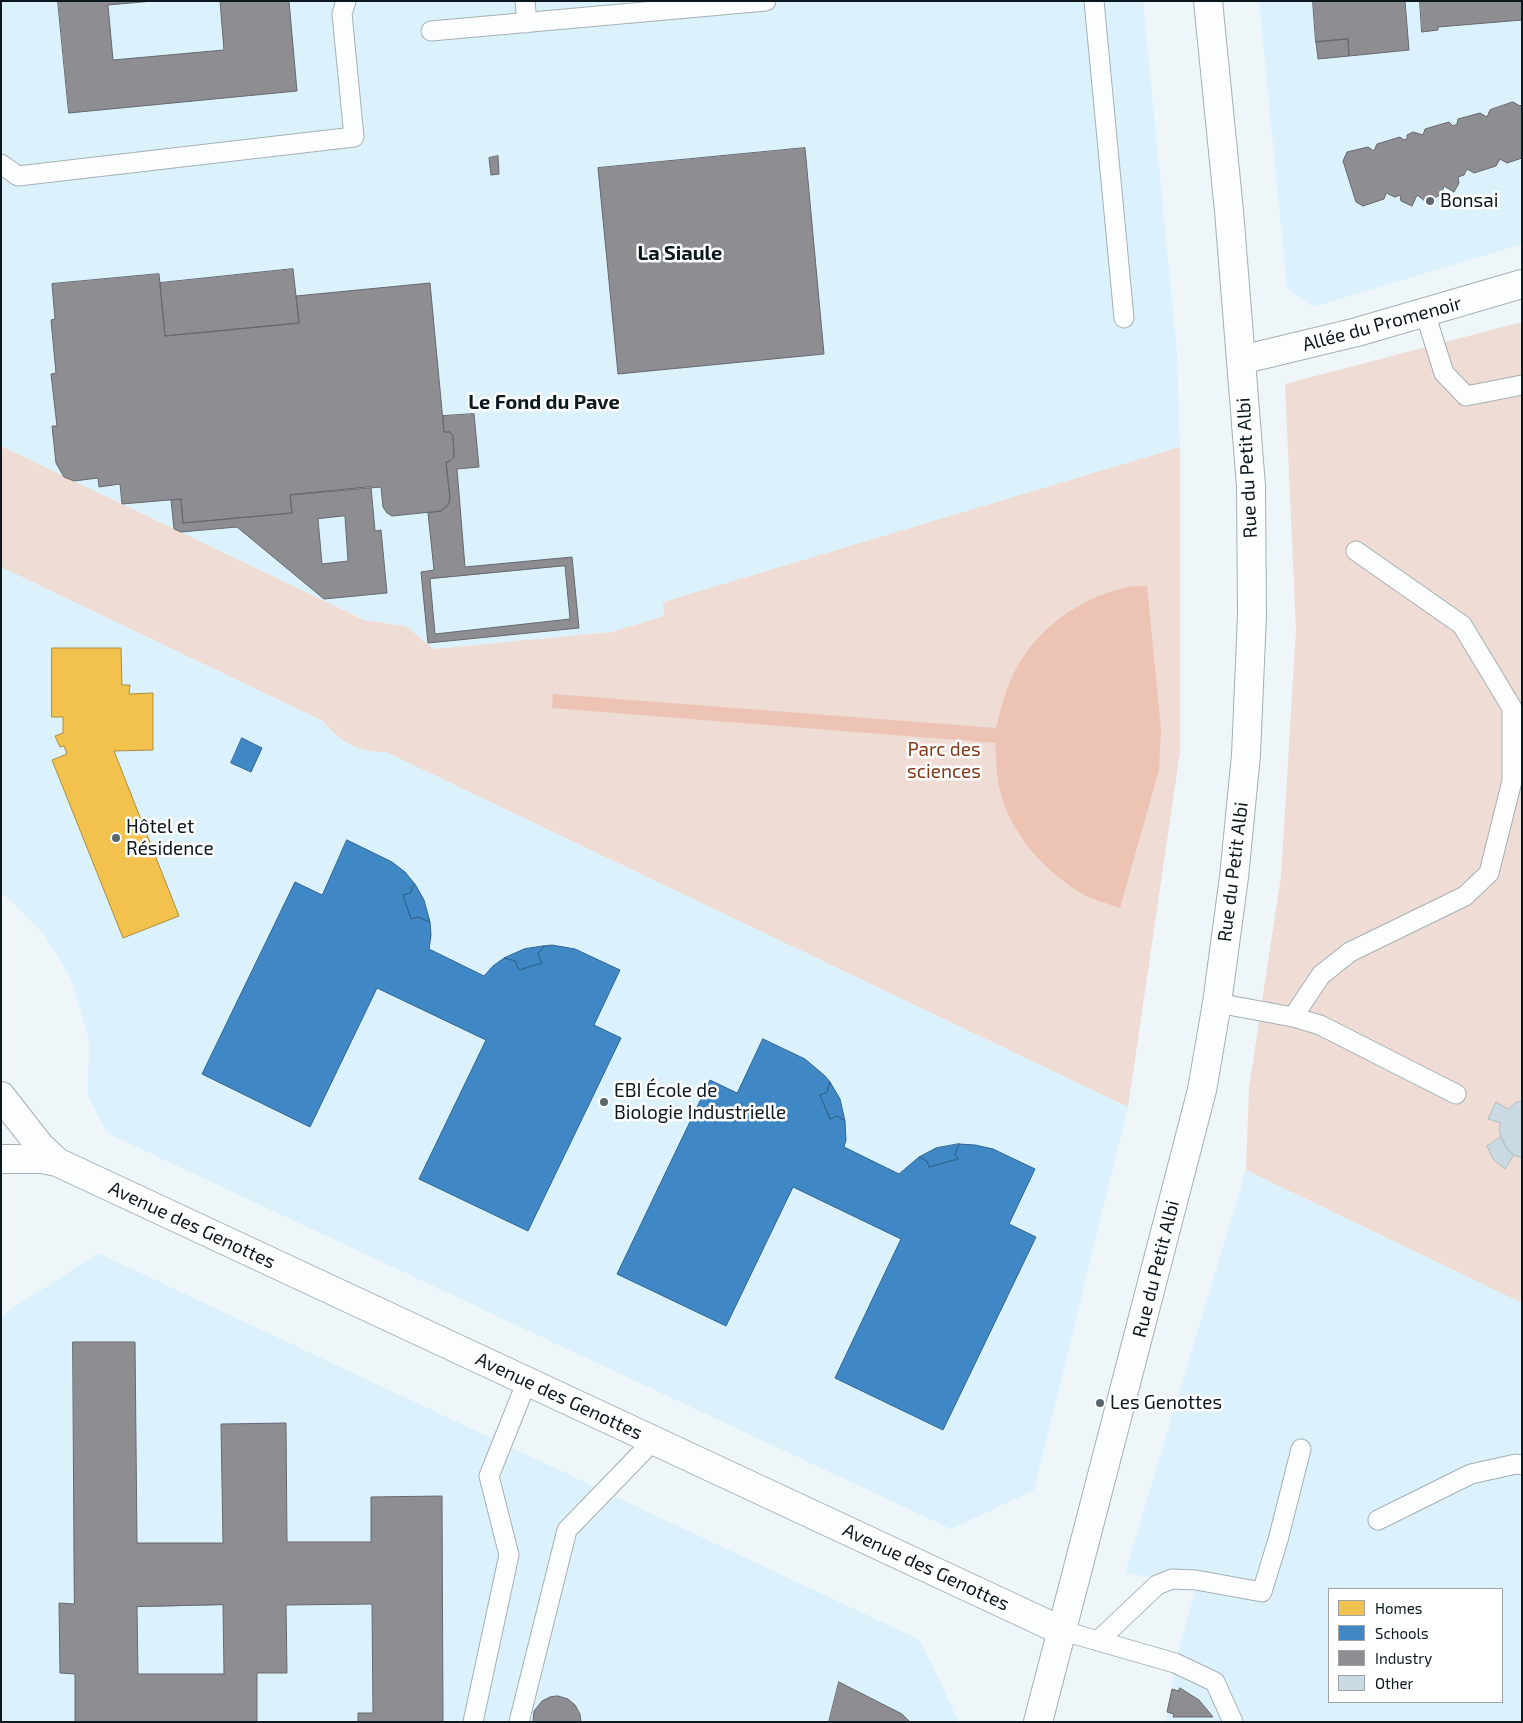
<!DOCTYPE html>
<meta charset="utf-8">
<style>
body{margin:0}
#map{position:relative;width:1523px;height:1723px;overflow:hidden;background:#eef6f9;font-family:"Exo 2",sans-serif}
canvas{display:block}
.frame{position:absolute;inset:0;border:2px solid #0b181e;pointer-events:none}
.legend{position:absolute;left:1328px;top:1588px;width:175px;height:115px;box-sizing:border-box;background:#fff;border:1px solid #9da3a5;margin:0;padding:6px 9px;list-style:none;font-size:15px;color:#0b181e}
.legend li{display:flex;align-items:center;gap:10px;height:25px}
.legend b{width:25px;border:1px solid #9da3a5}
</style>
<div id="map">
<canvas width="1523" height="1723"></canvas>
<div class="frame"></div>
<ul class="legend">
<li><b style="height:14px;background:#f2c14e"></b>Homes</li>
<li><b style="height:14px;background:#3f88c5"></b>Schools</li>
<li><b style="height:14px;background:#8d8d92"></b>Industry</li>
<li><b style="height:14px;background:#cadae2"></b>Other</li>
</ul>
</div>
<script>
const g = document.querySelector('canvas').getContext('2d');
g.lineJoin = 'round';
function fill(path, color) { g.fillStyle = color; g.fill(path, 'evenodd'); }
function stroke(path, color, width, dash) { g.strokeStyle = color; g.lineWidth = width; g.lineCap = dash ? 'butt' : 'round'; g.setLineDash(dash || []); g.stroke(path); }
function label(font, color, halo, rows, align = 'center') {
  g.font = font + ' "Exo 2",sans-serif'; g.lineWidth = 5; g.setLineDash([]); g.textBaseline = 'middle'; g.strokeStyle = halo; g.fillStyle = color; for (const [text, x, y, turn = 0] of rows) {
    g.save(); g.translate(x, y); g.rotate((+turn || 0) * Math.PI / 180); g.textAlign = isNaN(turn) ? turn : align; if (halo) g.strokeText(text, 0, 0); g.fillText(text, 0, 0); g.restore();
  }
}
fill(new Path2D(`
 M 1,1 L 1143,1 L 1177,353 L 1180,447 L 663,602 L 665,616 L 611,632 L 434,649 L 406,626 L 364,620 L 1,446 Z
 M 1259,1 L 1522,1 L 1522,244 L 1313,307 L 1287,288 Z
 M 1,567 L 323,721 L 331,731 L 371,751 L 386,752 L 1128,1107 L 1034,1490 L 951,1529 L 107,1133 L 88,1096 L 89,1039 L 71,979 L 45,936 L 11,900 L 1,894 Z
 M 1246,1170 L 1522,1303 L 1522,1722 L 1166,1722 L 1175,1663 L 1197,1584 L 1125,1573 ZM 1329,1589 L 1502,1589 L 1502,1702 L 1329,1702 Z
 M 98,1253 L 920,1640 L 959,1722 L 1,1722 L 1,1316 Z`), '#dbf2fc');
fill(new Path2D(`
 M 1522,322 L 1522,1303 L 1246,1170 L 1249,1088 L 1281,876 L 1296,630 L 1285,384 Z
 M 1,446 L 364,620 L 406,626 L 434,649 L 611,632 L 664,616 L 663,602 L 1180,447 L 1180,752 L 1128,1107 L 386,752 C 360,753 339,742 323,721 L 1,567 Z`), '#eedcd5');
fill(new Path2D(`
 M 1147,586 L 1161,729 L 1159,770 L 1120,908 C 1107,903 1092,900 1081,893 C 1041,869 1006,828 998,781 C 996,768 996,755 995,743 L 552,708 L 553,694 L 996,728 C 1001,709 1005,691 1014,673 C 1034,631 1079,598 1124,588 C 1131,586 1139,586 1147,586 Z`), '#edc3b3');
const homes = new Path2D(`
 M 52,648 L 121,648 L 122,685 L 130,685 L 129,694 L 153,693 L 153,750 L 114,751 L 179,916 L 123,938 L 52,760 L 67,754 L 64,746 L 60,747 L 55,736 L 63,733 L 63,717 L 52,717 Z`);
fill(homes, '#f2c14e');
stroke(homes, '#ad8e40', 1);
const schools = new Path2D(`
 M 242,738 L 262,748 L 251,772 L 231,763 Z
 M 347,840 L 392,862 L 405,872 L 414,883 L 410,893 L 403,895 L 411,919 L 418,917 L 430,922 L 431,935 L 429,949 L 484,976 L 493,966 L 504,958 L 515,961 L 519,970 L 542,963 L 538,954 L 544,946 L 552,945 L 575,949 L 620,970 L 594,1025 L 621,1038 L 528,1231 L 419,1179 L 486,1040 L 377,988 L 310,1127 L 202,1074 L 295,882 L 322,895 Z
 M 415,884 L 424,900 L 430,922 L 418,917 L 411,919 L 403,895 L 410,893 Z
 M 544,946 L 538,954 L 542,963 L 519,970 L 515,961 L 504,958 L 524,949 Z
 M 763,1039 L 805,1059 L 825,1076 L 830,1082 L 827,1092 L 820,1095 L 830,1119 L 837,1116 L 845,1121 L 846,1140 L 844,1147 L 899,1174 L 919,1157 L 927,1161 L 929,1167 L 958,1159 L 955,1154 L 959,1144 L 975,1145 L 993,1149 L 1035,1169 L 1009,1224 L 1036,1237 L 943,1430 L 835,1378 L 901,1239 L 793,1187 L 726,1326 L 617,1274 L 710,1080 L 737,1093 Z
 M 830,1082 L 840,1099 L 845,1121 L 837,1116 L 830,1119 L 820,1095 L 827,1092 Z
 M 959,1144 L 955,1154 L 958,1159 L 929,1167 L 927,1161 L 919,1157 L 936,1148 Z`);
fill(schools, '#3f88c5');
stroke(schools, '#2f6693', 1);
const industry = new Path2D(`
 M 58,1 L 153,1 L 108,5 L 113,60 L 224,50 L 220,1 L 289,1 L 297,91 L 69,113 Z
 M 1313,1 L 1405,1 L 1409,50 L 1349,56 L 1348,39 L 1316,42 Z
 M 1420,1 L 1522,1 L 1522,20 L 1438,27 L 1438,30 L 1422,32 Z
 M 1348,39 L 1349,56 L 1318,59 L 1316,42 Z
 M 1513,102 L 1520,106 L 1522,104 L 1522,158 L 1507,163 L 1500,159 L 1496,166 L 1474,173 L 1467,169 L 1464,175 L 1458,177 L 1459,183 L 1454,192 L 1444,186 L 1441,195 L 1425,201 L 1417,195 L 1412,206 L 1401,201 L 1400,195 L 1395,197 L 1386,193 L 1384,199 L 1363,206 L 1356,202 L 1343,161 L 1347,152 L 1368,147 L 1374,151 L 1377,144 L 1400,137 L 1404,140 L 1407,139 L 1407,135 L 1413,132 L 1423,135 L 1425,129 L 1449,122 L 1453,126 L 1457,124 L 1458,119 L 1480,113 L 1487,117 L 1490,110 Z
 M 805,148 L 824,354 L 618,374 L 598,168 Z
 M 498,156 L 499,174 L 491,175 L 489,158 Z
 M 293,269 L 299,323 L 165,336 L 160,283 Z
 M 159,274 L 165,336 L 299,323 L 296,296 L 430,283 L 444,432 L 450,432 L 453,436 L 454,457 L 450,461 L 446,462 L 450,499 L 448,505 L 441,511 L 392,516 L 387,513 L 383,507 L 381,487 L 290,495 L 292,513 L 183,523 L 181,499 L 122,504 L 120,484 L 99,487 L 98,478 L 74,481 L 64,477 L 56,463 L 52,426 L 57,426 L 51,374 L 56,373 L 51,320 L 55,319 L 52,284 Z
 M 474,414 L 479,467 L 457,469 L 465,567 L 572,557 L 579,628 L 428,643 L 421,572 L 434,570 L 428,513 L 441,511 L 448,505 L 450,499 L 446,462 L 450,461 L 454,457 L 453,436 L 450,432 L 444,432 L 443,416 ZM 565,566 L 570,619 L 435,634 L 430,579 Z
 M 371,487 L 375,531 L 381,530 L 387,593 L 324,599 L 237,527 L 181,532 L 174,529 L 171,500 L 181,499 L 183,523 L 292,513 L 290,495 ZM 345,516 L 348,561 L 322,564 L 318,519 Z
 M 73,1342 L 135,1342 L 137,1543 L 223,1543 L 221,1424 L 286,1423 L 287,1542 L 371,1542 L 371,1497 L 442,1496 L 443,1722 L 358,1722 L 358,1713 L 373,1713 L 372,1604 L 286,1605 L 287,1673 L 257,1673 L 257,1722 L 75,1722 L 75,1674 L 60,1673 L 59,1603 L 74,1604 ZM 223,1605 L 224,1674 L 138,1674 L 137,1607 Z
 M 839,1682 L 902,1714 L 910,1722 L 829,1722 Z
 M 1180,1688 L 1199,1700 L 1213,1717 L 1173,1717 L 1174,1714 L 1167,1712 L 1172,1689 L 1178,1691 Z
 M 558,1696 L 568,1699 L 575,1705 L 580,1714 L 581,1722 L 533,1722 L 534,1711 L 542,1701 L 550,1697 Z`);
fill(industry, '#8d8d92');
stroke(industry, '#666a6f', 1);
const building = new Path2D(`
 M 1522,1101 L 1522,1158 L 1514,1155 L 1507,1149 L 1501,1137 L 1499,1129 L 1501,1123 L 1488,1119 L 1496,1102 L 1508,1109 L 1515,1103 Z
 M 1501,1137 L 1507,1149 L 1514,1155 L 1505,1169 L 1493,1159 L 1487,1146 Z`);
fill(building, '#cadae2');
stroke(building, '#b3bdc1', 1);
const service = new Path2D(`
 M 525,1 L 527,23
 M 1094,1 L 1124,318
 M 431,31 L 766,1
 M 1,164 L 18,176 L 354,137 L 342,14 L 346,1
 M 1425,313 L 1444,373 L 1466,396 L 1522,385
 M 1217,1003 L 1293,1017 L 1320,1025 L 1456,1094
 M 1293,1017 L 1321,975 L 1350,952 L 1465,896 L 1489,873 L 1512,781 L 1512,708 L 1462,625 L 1356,551
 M 1378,1520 L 1471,1474 L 1516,1464 L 1522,1465
 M 1060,1630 L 1175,1663 L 1215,1682 L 1233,1722
 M 1098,1641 L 1157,1585 L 1172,1579 L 1196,1580 L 1262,1592 L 1278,1540 L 1301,1449
 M 473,1722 L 509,1555 L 489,1476 L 527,1381
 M 519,1722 L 567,1530 L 654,1440`);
const minor = new Path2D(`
 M 1241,360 L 1357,332 L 1522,284`);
const tertiary = new Path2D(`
 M 1,1096 L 40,1146 L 57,1162
 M 1,1159 L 42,1159 L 57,1162 L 1060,1630
 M 1038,1722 L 1202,1090 L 1217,1003 L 1234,877 L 1246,755 L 1252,615 L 1251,486 L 1229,211 L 1208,1`);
stroke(service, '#a5afb4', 21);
stroke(minor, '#a5afb4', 30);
stroke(tertiary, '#a5afb4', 30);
stroke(service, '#fcfefe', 19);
stroke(minor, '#fcfefe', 28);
stroke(tertiary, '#fcfefe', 28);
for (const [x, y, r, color] of [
 [1430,201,5,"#5a666b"],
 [116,838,5,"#5a666b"],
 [604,1102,5,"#5a666b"],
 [1100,1403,5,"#5a666b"]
]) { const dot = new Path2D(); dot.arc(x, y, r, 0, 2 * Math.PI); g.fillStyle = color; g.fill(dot); stroke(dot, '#fff', 2); }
label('19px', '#0b181e', '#fff', [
 ["Bonsai",1440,201],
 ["Hôtel et",126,827],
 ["Résidence",126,849],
 ["EBI École de",614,1091],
 ["Biologie Industrielle",614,1113],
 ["Les Genottes",1110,1403]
], 'left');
label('19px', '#0b181e', '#fff', [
 ["Allée du Promenoir",1382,324,-15],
 ["Rue du Petit Albi",1247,468,-93],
 ["Rue du Petit Albi",1233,872,-83],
 ["Avenue des Genottes",192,1225,25],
 ["Rue du Petit Albi",1156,1269,-76],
 ["Avenue des Genottes",559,1396,25],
 ["Avenue des Genottes",926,1567,25]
]);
label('19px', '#833919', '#fff', [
 ["Parc des",944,750],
 ["sciences",944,772]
]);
label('bold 20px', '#0b181e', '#fff', [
 ["La Siaule",680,253],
 ["Le Fond du Pave",544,402]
]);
</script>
